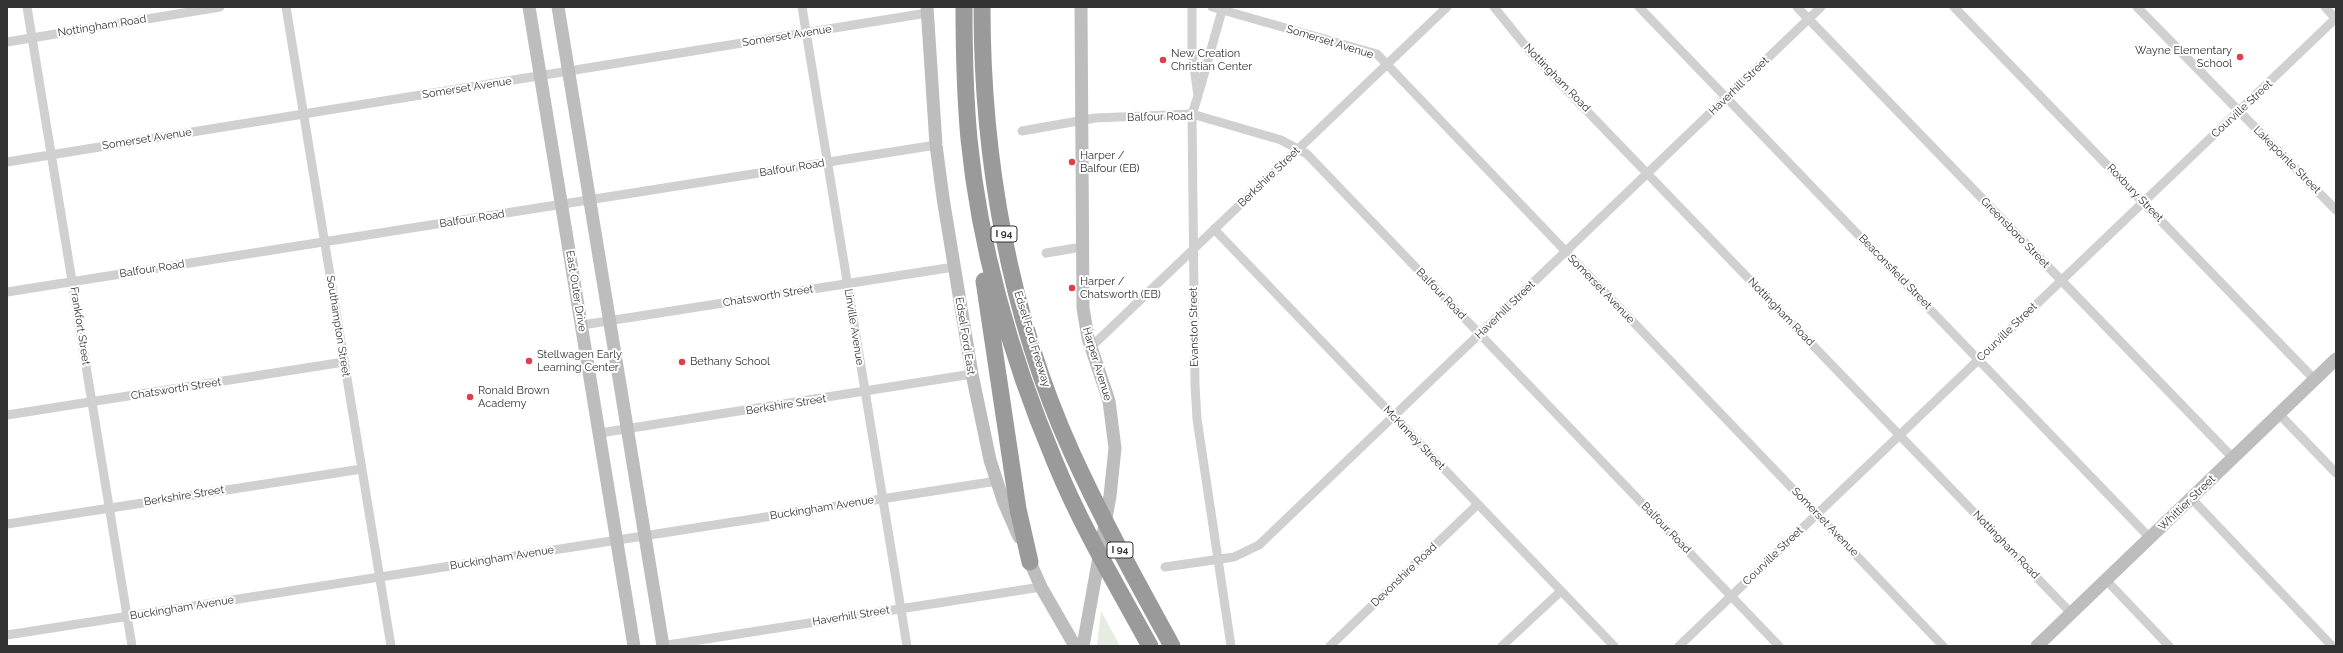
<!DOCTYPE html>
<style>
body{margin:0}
#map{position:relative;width:2343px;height:653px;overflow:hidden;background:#fff;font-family:Raleway,sans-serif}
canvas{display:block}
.frame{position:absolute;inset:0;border:8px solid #333;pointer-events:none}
</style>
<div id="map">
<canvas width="2343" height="653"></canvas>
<div class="frame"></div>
</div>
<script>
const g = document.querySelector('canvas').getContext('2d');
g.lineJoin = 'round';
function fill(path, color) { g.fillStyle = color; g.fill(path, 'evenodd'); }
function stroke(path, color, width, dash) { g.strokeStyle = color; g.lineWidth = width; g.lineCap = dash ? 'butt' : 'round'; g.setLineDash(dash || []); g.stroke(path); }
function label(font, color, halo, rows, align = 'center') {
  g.font = font + ' Raleway,sans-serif'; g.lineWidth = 4; g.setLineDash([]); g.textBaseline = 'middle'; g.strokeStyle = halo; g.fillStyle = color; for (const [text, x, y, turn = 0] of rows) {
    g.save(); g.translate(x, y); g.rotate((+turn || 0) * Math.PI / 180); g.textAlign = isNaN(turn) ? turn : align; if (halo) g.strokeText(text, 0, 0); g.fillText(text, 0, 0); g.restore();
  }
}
fill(new Path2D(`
 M 1101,611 L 1120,646 L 1097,646 Z`), '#e6ecdf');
stroke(new Path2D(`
 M 27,7 L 132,646
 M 286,7 L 391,646
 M 802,7 L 907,646
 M 1192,7 L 1192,52 L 1198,96 L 1192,114 L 1195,385 L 1197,419 L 1231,646
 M 1212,7 L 1377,54 L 1943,646
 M 1494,7 L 1532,54 L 2071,613
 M 1639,7 L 2150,538
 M 1797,7 L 2233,458
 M 1954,7 L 2315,380
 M 2137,7 L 2336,210
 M 2325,7 L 2336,19
 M 7,42 L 220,7
 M 1199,92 L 1223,7
 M 1022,131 L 1095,118 L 1192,114 L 1281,140 L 1307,154 L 1779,646
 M 7,162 L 927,13
 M 1214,229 L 1614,646
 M 1046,253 L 1082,247
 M 7,292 L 936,145
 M 582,325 L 954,267
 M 1091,347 L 1447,7
 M 2279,414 L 2336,473
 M 7,415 L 344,362
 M 600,433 L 972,374
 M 2191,498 L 2332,646
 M 7,524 L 362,469
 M 1165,567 L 1234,557 L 1259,545 L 1821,7
 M 2106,580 L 2169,646
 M 7,635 L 997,481
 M 661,646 L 1041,587
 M 1330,646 L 1478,504
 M 1502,646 L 1561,591
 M 1679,646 L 2336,18`), '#d0d0d0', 9);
stroke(new Path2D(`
 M 529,7 L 634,646
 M 558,7 L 663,646
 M 927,7 L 936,145 L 943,198 L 972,374 L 990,460 L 1004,503 L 1019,537
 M 1081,7 L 1083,308 L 1088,338 L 1109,401 L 1115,448 L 1110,496 L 1083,646
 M 1027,555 L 1041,587 L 1075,646
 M 2037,646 L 2336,359`), '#bdbdbd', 13);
stroke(new Path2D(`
 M 964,7 C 964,51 965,95 969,139 C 980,250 1012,360 1055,462 C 1081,526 1117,586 1150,646
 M 982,7 C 982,159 1009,314 1072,453 C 1102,519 1137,582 1172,646
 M 984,281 L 1018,509 L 1030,562`), '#9a9a9a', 17);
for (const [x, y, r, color] of [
 [2240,57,4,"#e13e4d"],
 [1163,60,4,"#e13e4d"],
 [1072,162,4,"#e13e4d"],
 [1072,288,4,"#e13e4d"],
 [529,361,4,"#e13e4d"],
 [682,362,4,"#e13e4d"],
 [470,397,4,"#e13e4d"]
]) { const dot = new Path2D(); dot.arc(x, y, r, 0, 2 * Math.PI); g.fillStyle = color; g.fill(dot); stroke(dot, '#fff', 1.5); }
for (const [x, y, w] of [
 [1004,234,26],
 [1120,550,26]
]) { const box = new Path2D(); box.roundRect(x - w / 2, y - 8, w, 16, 3); g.fillStyle = '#fff'; g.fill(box); stroke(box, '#333', 1); }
label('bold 10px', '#333', null, [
 ["I 94",1004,234],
 ["I 94",1120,550]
]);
label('11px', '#333', '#fff', [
 ["Nottingham Road",102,26,-9],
 ["Somerset Avenue",787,36,-9],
 ["Somerset Avenue",1330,42,17],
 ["Nottingham Road",1557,78,46],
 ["Haverhill Street",1739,86,-44],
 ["Somerset Avenue",467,88,-9],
 ["Courville Street",2242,109,-43],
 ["Balfour Road",1160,117,-1],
 ["Somerset Avenue",147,139,-9],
 ["Lakepointe Street",2287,160,45],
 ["Balfour Road",792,168,-9],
 ["Berkshire Street",1269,177,-44],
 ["Roxbury Street",2135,193,46],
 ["Balfour Road",472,219,-9],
 ["Greensboro Street",2015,233,46],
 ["Balfour Road",152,269,-9],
 ["Beaconsfield Street",1895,272,46],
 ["Somerset Avenue",1601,289,46],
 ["East Outer Drive",576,291,81],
 ["Balfour Road",1441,294,46],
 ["Chatsworth Street",768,296,-9],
 ["Haverhill Street",1505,310,-44],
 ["Nottingham Road",1781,312,46],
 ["Frankfort Street",80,326,81],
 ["Southampton Street",338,326,81],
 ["Linville Avenue",854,327,81],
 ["Evanston Street",1194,327,-91],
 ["Courville Street",2007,332,-44],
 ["Edsel Ford East",965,336,81],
 ["Edsel Ford Freeway",1032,339,73],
 ["Harper Avenue",1097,364,73],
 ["Chatsworth Street",176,389,-9],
 ["Berkshire Street",786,405,-9],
 ["McKinney Street",1414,438,46],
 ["Berkshire Street",184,496,-9],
 ["Whittier Street",2187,503,-44],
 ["Buckingham Avenue",822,508,-9],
 ["Somerset Avenue",1825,522,46],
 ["Balfour Road",1666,528,46],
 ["Nottingham Road",2006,545,46],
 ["Courville Street",1773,556,-44],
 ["Buckingham Avenue",502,558,-9],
 ["Devonshire Road",1404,575,-44],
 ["Buckingham Avenue",182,608,-9],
 ["Haverhill Street",851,616,-9]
]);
label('11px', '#333', '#fff', [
 ["Wayne Elementary",2232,51,"right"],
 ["School",2232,64,"right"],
 ["New Creation",1171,54],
 ["Christian Center",1171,67],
 ["Harper /",1080,156],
 ["Balfour (EB)",1080,169],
 ["Harper /",1080,282],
 ["Chatsworth (EB)",1080,295],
 ["Stellwagen Early",537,355],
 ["Learning Center",537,368],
 ["Bethany School",690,362],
 ["Ronald Brown",478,391],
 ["Academy",478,404]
], 'left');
</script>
